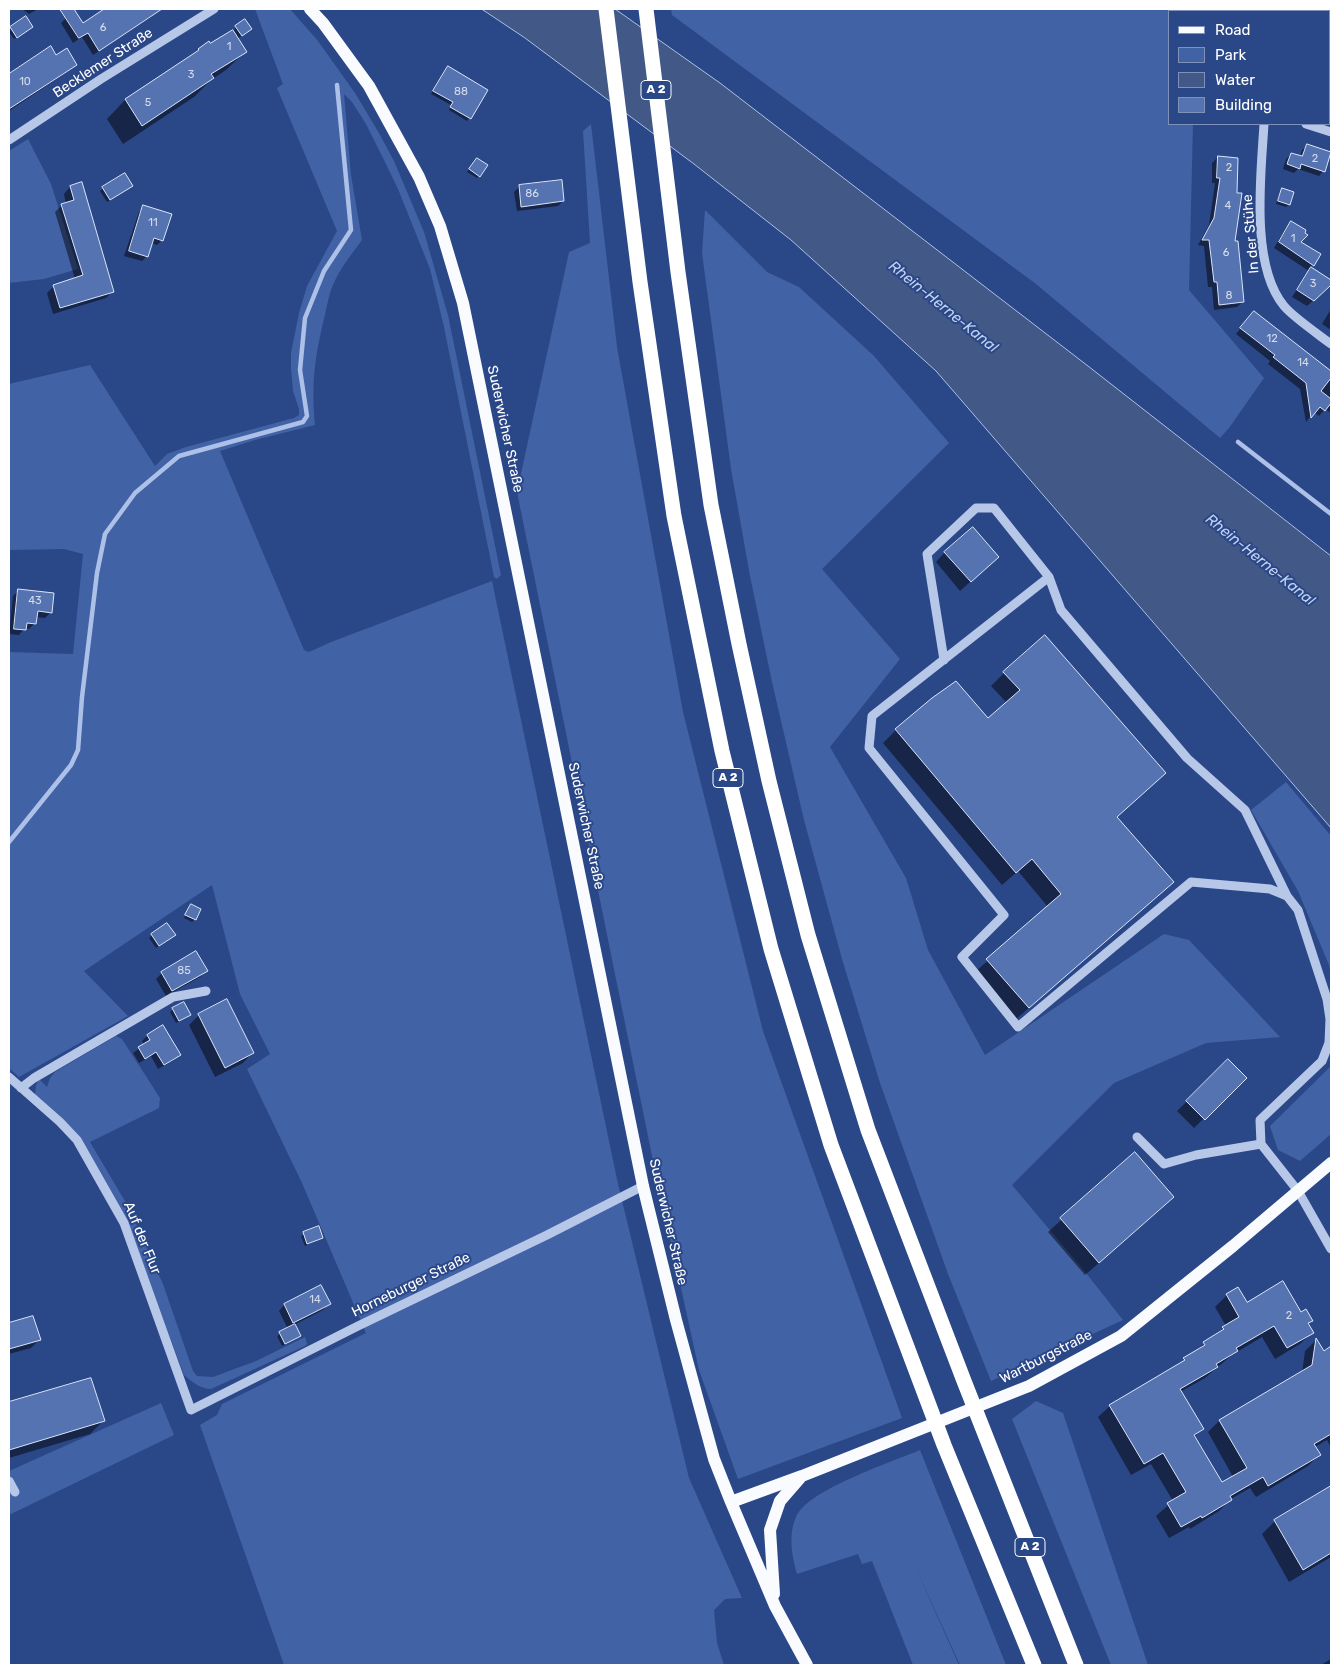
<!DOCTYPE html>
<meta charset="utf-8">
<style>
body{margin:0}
#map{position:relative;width:1340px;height:1674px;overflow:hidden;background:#2a4788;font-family:Rubik,sans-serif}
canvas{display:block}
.frame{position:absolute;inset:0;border:10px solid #fff;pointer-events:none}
.legend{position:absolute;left:1168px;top:10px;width:162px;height:115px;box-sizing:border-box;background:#2a4788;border:1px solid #7f91b8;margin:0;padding:6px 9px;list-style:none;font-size:15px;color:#fff}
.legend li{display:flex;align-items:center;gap:10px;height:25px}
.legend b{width:25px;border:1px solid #7f91b8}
</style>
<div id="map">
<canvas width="1340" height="1674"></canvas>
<div class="frame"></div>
<ul class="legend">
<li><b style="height:6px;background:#f9fbfe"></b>Road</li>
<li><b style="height:14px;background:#4262a6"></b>Park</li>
<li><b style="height:14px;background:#425886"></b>Water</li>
<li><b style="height:14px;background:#5673b1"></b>Building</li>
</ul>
</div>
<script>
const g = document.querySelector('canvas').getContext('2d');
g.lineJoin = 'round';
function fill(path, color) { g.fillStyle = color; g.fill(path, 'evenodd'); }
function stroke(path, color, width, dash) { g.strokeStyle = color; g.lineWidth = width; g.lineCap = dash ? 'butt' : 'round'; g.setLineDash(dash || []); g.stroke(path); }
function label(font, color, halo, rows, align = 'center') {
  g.font = font + ' Rubik,sans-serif'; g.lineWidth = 4; g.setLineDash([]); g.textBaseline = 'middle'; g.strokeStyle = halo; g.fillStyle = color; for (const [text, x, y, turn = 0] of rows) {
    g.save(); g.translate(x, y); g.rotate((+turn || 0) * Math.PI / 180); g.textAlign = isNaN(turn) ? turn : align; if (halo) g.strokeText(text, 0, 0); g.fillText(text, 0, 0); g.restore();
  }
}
fill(new Path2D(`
 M 255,9 L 290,9 L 318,41 L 355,93 L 379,133 L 394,161 L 424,232 L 448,315 L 501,575 L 497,579 L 494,577 L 444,327 L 430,269 L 398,189 L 384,160 L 366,124 L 352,102 L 344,94 L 351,175 L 362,240 C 352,254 340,268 333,285 C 329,294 327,305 325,315 C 315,355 311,383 315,425 L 255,440 L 220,451 L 304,650 L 309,652 L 331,642 L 492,581 L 618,1184 L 689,1478 L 742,1598 L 725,1599 L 714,1610 L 717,1643 L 724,1665 L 284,1665 L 200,1425 L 217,1415 L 222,1404 L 366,1333 L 302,1183 L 247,1069 L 270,1054 L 240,994 L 212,885 L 84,971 L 128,1016 L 19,1077 L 9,1068 L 9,652 L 73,654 L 83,554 L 64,549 L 9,550 L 9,384 L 90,365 L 155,466 L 167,454 L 186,447 L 294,418 L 299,415 L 299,409 L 293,391 L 291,368 L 291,353 L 299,313 L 307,286 L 337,231 L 277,88 L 283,84 Z
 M 671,9 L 1286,9 L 1285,11 L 1169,11 L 1169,124 L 1193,124 L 1189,290 L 1264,378 L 1229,428 L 1220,438 L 1036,284 L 672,15 Z
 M 591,124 L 617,347 L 683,712 L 763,1031 L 902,1418 L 738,1479 L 699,1370 L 652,1156 L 517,492 L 569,252 L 590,243 L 583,131 Z
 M 28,139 L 51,184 L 78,269 L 44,279 L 9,283 L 9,151 Z
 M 705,210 L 767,272 L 799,287 L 874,356 L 949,443 L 822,569 L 900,659 L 830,747 L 906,878 L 928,950 L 985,1055 L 1164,934 L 1189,940 L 1280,1037 L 1206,1043 L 1114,1083 L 1012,1185 L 1086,1273 L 1123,1320 L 991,1381 L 948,1274 L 880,1083 L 842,959 L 804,820 L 772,682 L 750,576 L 731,469 L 702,253 Z
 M 1286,782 L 1331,836 L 1331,974 L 1329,965 L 1298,891 L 1251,810 Z
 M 116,1036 L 122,1039 L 160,1098 L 159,1108 L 90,1142 L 129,1208 L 163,1284 L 193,1371 L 197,1376 L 213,1377 L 256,1361 L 305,1337 L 307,1344 L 305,1346 L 211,1389 C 201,1389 192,1382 184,1375 L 128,1223 L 79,1136 L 35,1095 L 36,1085 L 39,1079 L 47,1087 L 50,1078 L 55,1072 Z
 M 1331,1066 L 1331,1134 L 1300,1161 L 1278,1150 L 1270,1126 Z
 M 1036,1401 L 1063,1413 L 1148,1665 L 1111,1665 L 1012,1419 Z
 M 161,1403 L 174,1435 L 9,1515 L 9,1471 Z
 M 920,1450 L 1006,1665 L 960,1665 L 913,1562 L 959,1665 L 913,1665 L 872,1561 L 862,1564 L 858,1554 L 797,1574 C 792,1556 788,1535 796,1517 C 807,1490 892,1462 920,1450 Z`), '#4262a6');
const water = new Path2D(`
 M 482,9 L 615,9 L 720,83 L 1088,366 L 1331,556 L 1331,828 L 936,371 L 791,240 L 694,164 L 525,38 Z`);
fill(water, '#425886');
stroke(water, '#acc0e8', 1);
fill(new Path2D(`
 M 22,9 L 38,9 L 29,14 Z
 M 107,9 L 154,9 L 156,11 L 151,17 L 93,55 L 82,37 L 73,43 L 61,23 L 66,18 L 83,25 Z
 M 1327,9 L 1331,9 L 1331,81 L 1329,87 L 1329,23 L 1330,19 L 1329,19 L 1329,11 L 1326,11 Z
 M 236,27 L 248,31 L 237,39 L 245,52 L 226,70 L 211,80 L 194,97 L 123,144 L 107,119 L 125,100 L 192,57 L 199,50 L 210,45 L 234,30 Z
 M 11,28 L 29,30 L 14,39 L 9,32 Z
 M 50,48 L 56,57 L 76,64 L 70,70 L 9,111 L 9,76 Z
 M 448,68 L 486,91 L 467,121 L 449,110 L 451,105 L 431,94 Z
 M 1329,94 L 1331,94 L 1331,120 L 1329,119 Z
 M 1307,146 L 1323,171 L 1319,176 L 1298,169 L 1294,173 L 1283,169 L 1286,159 L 1291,154 L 1300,157 L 1302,150 Z
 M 1218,157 L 1242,302 L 1237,307 L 1214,310 L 1212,287 L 1208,287 L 1204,246 L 1198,245 L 1209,225 L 1215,183 L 1212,183 L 1212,163 Z
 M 475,162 L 479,176 L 477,178 L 467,172 Z
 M 132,186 L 107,202 L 100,191 L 103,188 Z
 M 70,187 L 113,291 L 106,298 L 53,314 L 47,293 L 54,286 L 75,279 L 55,212 L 62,205 L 66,204 L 64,194 Z
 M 519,187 L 563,201 L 558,206 L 517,211 L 514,192 Z
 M 1283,190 L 1293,193 L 1289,205 L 1286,207 L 1276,204 L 1280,193 Z
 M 144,206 L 162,240 L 157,245 L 151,243 L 147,256 L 142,261 L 124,256 L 139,212 Z
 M 1292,222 L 1299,242 L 1319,255 L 1310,268 L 1331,282 L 1327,288 L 1307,306 L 1292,297 L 1309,271 L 1274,248 L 1286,228 Z
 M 1331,309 L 1331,330 L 1322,324 Z
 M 1254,312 L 1331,373 L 1331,413 L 1325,409 L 1319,416 L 1314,412 L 1306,422 L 1300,389 L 1268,364 L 1270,361 L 1236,334 Z
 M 945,552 L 987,567 L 960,591 L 936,562 Z
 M 19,590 L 51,612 L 45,618 L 36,617 L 35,623 L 29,629 L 25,628 L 19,635 L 9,634 L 13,596 Z
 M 1004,673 L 1164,773 L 1116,817 L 1159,895 L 1015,1020 L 974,973 L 1048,907 L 1018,871 L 1002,885 L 883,743 L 896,730 L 988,719 L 1007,703 L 991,686 Z
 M 191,905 L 195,919 L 192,922 L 184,918 Z
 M 152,935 L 171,938 L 156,948 L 149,938 Z
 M 206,971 L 200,977 L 166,996 L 156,979 L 162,973 Z
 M 226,1001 L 252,1053 L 243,1063 L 215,1077 L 189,1025 L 199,1015 Z
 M 173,1009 L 190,1015 L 176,1023 L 170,1012 Z
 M 163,1027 L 179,1054 L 174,1060 L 158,1069 L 151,1056 L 139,1063 L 133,1053 L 144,1045 L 142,1041 L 147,1036 Z
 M 1228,1061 L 1245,1078 L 1194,1128 L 1177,1111 Z
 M 1135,1154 L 1160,1210 L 1085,1275 L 1048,1232 Z
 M 318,1228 L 322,1238 L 305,1246 L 301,1236 Z
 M 320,1287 L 329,1304 L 323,1310 L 294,1325 L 296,1338 L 282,1346 L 277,1336 L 288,1329 L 279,1311 L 284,1305 Z
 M 1237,1289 L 1246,1304 L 1301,1314 L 1311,1320 L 1307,1324 L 1312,1333 L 1300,1344 L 1275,1359 L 1262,1337 L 1232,1355 L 1205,1378 L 1180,1392 L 1202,1429 L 1194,1437 L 1221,1484 L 1233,1477 L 1208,1432 L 1219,1421 L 1302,1373 L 1305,1351 L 1316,1340 L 1324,1352 L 1331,1348 L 1331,1448 L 1327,1440 L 1315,1447 L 1319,1455 L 1308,1466 L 1256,1497 L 1250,1488 L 1231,1499 L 1219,1511 L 1190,1529 L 1189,1527 L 1169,1538 L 1156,1516 L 1173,1501 L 1151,1464 L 1131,1475 L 1098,1417 L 1110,1406 L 1175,1368 L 1226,1326 L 1215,1307 L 1227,1295 Z
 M 32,1317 L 39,1340 L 31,1348 L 9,1354 L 9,1324 Z
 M 90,1379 L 103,1421 L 90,1434 L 9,1458 L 9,1403 Z
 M 1331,1488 L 1331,1557 L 1289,1582 L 1262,1534 L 1275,1521 Z
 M 1331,1659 L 1331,1665 L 1321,1665 Z`), '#0007');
stroke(new Path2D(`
 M 1238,442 L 1331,514
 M 9,842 L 71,765 L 78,750 L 82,697 L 97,573 L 105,534 L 135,493 L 179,456 L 303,422 L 307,416 L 300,370 L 305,318 L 324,271 L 351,230 L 337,85`), '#acc0e8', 4.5);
const building = new Path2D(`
 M 60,9 L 74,9 L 83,23 L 104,9 L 162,9 L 99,51 L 88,33 L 79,38 Z
 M 26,16 L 33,27 L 17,38 L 10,27 Z
 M 245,19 L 252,29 L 242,36 L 235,26 Z
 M 233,30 L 247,52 L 211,74 L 214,78 L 142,126 L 125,99 L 199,50 L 198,49 L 209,41 L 210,43 Z
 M 51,46 L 56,55 L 67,48 L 77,65 L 9,109 L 9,74 Z
 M 448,66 L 488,90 L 471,119 L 450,107 L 453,102 L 433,91 Z
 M 1307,144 L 1331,152 L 1325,172 L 1301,164 L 1300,169 L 1287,164 L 1291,153 L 1302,156 Z
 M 1218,156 L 1238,158 L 1237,193 L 1242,193 L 1235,241 L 1238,241 L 1244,302 L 1219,305 L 1217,282 L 1214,282 L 1209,240 L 1202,240 L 1214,218 L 1220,178 L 1217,178 Z
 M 477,158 L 488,165 L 480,177 L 469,169 Z
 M 125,173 L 133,186 L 110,200 L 102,187 Z
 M 562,180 L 564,201 L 521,207 L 519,185 Z
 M 82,182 L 114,292 L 60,308 L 53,285 L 83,275 L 61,204 L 74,200 L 70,186 Z
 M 1282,188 L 1294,192 L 1290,205 L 1278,201 Z
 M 143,205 L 172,214 L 163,241 L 154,238 L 148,257 L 129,251 Z
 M 1291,221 L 1306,230 L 1305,233 L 1308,235 L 1301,242 L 1321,254 L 1314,266 L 1279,242 Z
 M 1311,267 L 1331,280 L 1331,285 L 1314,301 L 1297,290 Z
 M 1254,311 L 1331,371 L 1331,378 L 1321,391 L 1331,399 L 1331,403 L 1325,411 L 1320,407 L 1311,418 L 1306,383 L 1273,357 L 1275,355 L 1240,328 Z
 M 973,527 L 999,557 L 971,582 L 944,552 Z
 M 18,589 L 54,593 L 52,613 L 38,611 L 36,624 L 27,623 L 26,630 L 14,629 Z
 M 1045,635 L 1166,773 L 1117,817 L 1174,882 L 1029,1008 L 986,959 L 1061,894 L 1032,859 L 1016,873 L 895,729 L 932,698 L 956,681 L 988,718 L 1020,690 L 1003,672 Z
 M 191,904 L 201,909 L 196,920 L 185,915 Z
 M 167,923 L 176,935 L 159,946 L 151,934 Z
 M 196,951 L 208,971 L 172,991 L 161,972 Z
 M 227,999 L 254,1053 L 225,1068 L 198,1014 Z
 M 184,1002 L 191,1015 L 179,1021 L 172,1008 Z
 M 163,1025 L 181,1055 L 164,1065 L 156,1052 L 145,1059 L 138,1047 L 150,1040 L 147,1035 Z
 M 1228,1059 L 1247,1078 L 1205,1120 L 1186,1101 Z
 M 1135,1152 L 1174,1197 L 1099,1263 L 1060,1218 Z
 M 319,1226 L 323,1238 L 307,1244 L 303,1232 Z
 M 1283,1281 L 1301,1312 L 1306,1309 L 1313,1321 L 1308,1323 L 1314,1333 L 1287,1348 L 1274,1326 L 1236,1348 L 1238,1351 L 1216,1364 L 1218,1367 L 1180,1389 L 1204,1429 L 1194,1435 L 1222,1482 L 1247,1468 L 1219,1420 L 1312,1365 L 1316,1338 L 1324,1351 L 1331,1346 L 1331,1434 L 1314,1444 L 1321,1455 L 1268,1486 L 1263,1477 L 1230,1496 L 1232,1500 L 1202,1518 L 1201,1516 L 1181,1527 L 1167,1503 L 1186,1492 L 1163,1453 L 1144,1464 L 1109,1405 L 1185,1360 L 1183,1358 L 1205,1345 L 1203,1342 L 1224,1329 L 1222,1327 L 1239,1317 L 1226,1294 L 1238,1287 L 1247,1302 Z
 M 321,1285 L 331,1304 L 293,1323 L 284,1304 Z
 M 33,1316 L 41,1340 L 9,1349 L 9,1323 Z
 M 295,1324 L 301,1336 L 285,1344 L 279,1332 Z
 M 91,1378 L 105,1421 L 9,1450 L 9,1402 Z
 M 1331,1486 L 1331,1553 L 1303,1570 L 1274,1520 Z`);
fill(building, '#5673b1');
stroke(building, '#dbe4f7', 1);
stroke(new Path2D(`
 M 1301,11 L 1302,9
 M 1264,124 C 1261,174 1250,265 1284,306 C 1293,317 1318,334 1331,344
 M 1306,124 L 1331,132
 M 9,140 L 101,79 L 214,9
 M 1049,577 L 872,716 L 869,748 L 1004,915 L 962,957 L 1018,1027 L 1191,882 L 1270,889 L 1287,896 L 1298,910 L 1327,999 L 1330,1019 L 1329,1043 L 1322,1061 L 1260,1120 L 1261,1144 L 1298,1191 L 1331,1249
 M 944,660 L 927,554 L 976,508 L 994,508 L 1049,577 L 1061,610 L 1187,758 L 1245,810 L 1287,896
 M 9,1077 L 60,1122 L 77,1140 L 124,1223 L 191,1410 L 358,1326 L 547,1235 L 643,1186
 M 21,1088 L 34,1078 L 173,997 L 206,991
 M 1137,1137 L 1164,1164 L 1196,1155 L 1261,1144
 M 9,1481 L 15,1492`), '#b7c7e8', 9);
stroke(new Path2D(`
 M 310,9 L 323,23 L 369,86 L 419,177 L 440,226 L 463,303 L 643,1186 L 676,1320 L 714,1459 L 731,1502 L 775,1606 L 807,1665
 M 731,1502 L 802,1476 L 1029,1386 L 1121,1336 L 1233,1246 L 1331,1163
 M 774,1594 L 770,1530 L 780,1501 L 800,1478`), '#f9fbfe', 12);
stroke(new Path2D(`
 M 606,9 L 640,282 L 674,516 L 722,751 L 771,949 L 831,1145 L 944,1445 L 1034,1665
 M 646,9 L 678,272 L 711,505 L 739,644 L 769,781 L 808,935 L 868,1130 L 964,1381 L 1076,1665`), '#fff', 15);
label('11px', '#d5dcec', null, [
 ["6",103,28],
 ["1",229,47],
 ["3",191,75],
 ["10",25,82],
 ["88",461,92],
 ["5",148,103],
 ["2",1315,159],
 ["2",1229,168],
 ["86",532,194],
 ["4",1228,206],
 ["11",153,223],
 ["1",1293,239],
 ["6",1226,253],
 ["3",1313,284],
 ["8",1229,296],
 ["12",1272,339],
 ["14",1303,363],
 ["43",35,601],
 ["85",184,971],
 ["14",315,1300],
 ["2",1289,1316]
]);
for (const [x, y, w] of [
 [656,90,30],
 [728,778,30],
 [1030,1547,30]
]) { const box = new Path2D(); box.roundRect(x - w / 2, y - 9.5, w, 19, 4); g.fillStyle = '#2a4788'; g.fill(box); stroke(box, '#fff', 1); }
label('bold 12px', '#fff', null, [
 ["A 2",656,90],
 ["A 2",728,778],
 ["A 2",1030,1547]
]);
label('14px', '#fff', '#2a4788', [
 ["Becklemer Straße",103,63,-33],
 ["In der Stühe",1251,234,-95],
 ["Suderwicher Straße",505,429,78],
 ["Suderwicher Straße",586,826,78],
 ["Suderwicher Straße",668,1222,77],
 ["Auf der Flur",142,1238,68],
 ["Horneburger Straße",411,1285,-26],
 ["Wartburgstraße",1046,1357,-27]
]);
label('italic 15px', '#c3d2ef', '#2a4788', [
 ["Rhein-Herne-Kanal",943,307,39],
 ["Rhein-Herne-Kanal",1260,560,39]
]);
</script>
